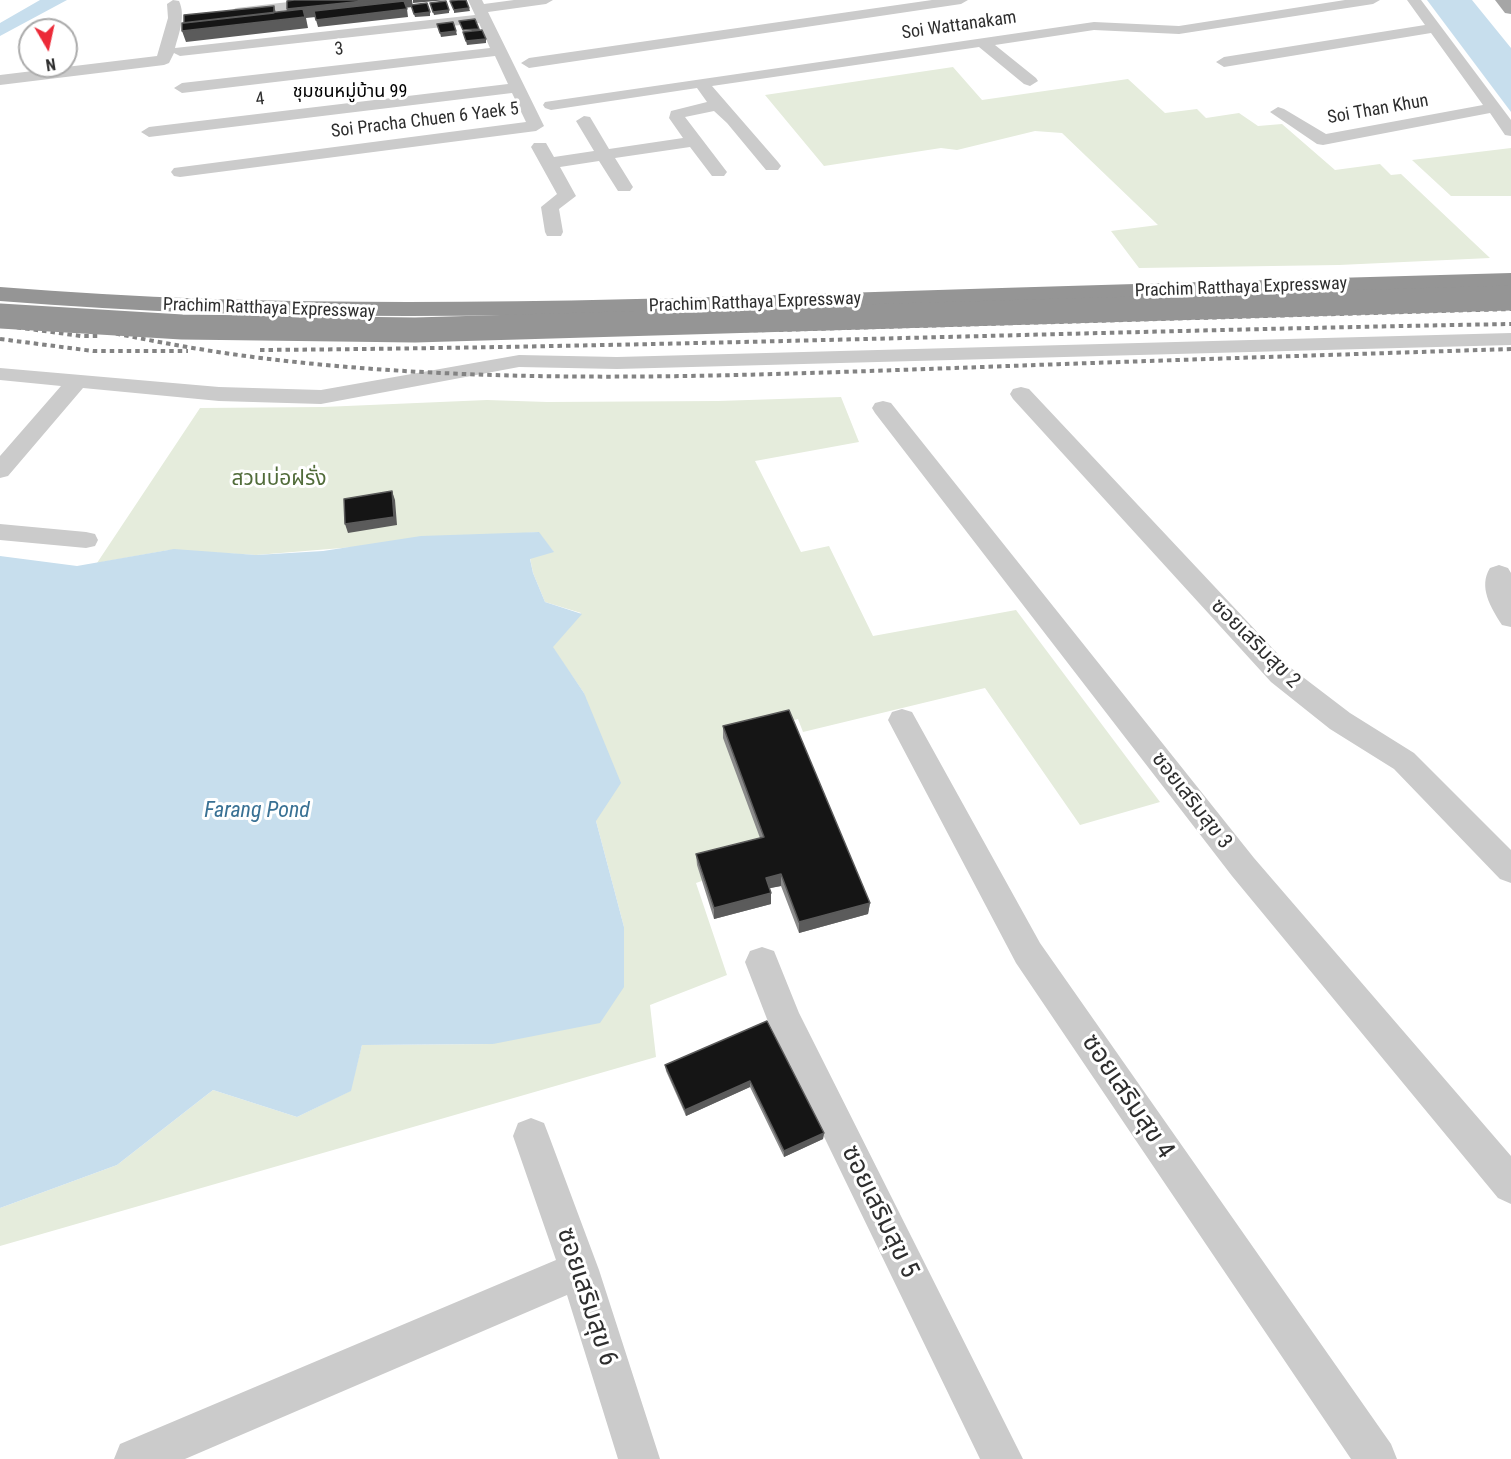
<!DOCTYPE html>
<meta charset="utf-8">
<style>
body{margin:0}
#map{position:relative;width:1511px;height:1459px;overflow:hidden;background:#fff;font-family:"Roboto Condensed",sans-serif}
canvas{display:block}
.north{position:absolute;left:18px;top:18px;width:60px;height:60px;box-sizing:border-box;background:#fff;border:2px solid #ababab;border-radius:50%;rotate:171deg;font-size:16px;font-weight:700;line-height:24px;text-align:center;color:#2e2e2e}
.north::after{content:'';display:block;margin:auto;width:21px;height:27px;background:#ec2a38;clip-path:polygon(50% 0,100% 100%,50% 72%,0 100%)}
</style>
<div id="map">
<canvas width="1511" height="1459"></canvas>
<div class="north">N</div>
</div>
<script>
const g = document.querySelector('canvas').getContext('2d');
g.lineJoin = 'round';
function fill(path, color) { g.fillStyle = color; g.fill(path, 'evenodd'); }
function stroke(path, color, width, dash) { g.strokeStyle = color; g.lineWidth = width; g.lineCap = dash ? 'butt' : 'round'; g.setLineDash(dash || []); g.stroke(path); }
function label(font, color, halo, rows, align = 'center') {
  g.font = font + ' "Roboto Condensed","Noto Sans Thai",sans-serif'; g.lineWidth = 6; g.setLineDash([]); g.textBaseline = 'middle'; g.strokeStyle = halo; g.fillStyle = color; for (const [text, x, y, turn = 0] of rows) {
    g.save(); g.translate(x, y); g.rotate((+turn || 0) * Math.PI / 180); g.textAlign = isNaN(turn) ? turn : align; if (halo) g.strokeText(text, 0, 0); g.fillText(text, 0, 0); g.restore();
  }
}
fill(new Path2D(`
 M 953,67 L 982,100 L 1128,79 L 1165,113 L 1197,109 L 1206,118 L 1239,113 L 1258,126 L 1282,124 L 1335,170 L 1380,164 L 1391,175 L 1401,174 L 1490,258 L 1339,265 L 1139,268 L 1111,231 L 1158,225 L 1062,133 L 1035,131 L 957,150 L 941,148 L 824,166 L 765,95 Z
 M 1511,148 L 1511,196 L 1451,196 L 1412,160 Z
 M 841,397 L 859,442 L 755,461 L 801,552 L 829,546 L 873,636 L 1016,610 L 1160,802 L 1080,825 L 985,688 L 803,732 L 798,719 L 739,736 L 786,852 L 696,883 L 727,975 L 650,1005 L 656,1057 L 0,1246 L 0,1208 L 117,1165 L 213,1090 L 297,1117 L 350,1091 L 362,1045 L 493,1044 L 624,927 L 596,821 L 584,693 L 552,647 L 581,613 L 545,602 L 533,573 L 530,558 L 553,551 L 538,532 L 256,555 L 169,550 L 97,563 L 200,408 L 323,407 L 487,400 L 547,402 L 718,401 Z`), '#e5ecdc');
fill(new Path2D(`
 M 40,0 L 67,0 L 0,36 L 0,23 Z
 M 1427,0 L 1472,0 L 1511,48 L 1511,112 Z
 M 539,532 L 554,552 L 530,559 L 533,573 L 545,602 L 582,614 L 553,647 L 584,693 L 621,783 L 596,821 L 624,927 L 624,987 L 600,1023 L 493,1044 L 362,1045 L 351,1091 L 297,1117 L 213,1090 L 117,1165 L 0,1208 L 0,556 L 77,566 L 174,549 L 256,555 L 323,551 L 421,536 Z`), '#c7deed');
fill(new Path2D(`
 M 173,0 L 179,1 C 186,16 179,33 175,48 L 475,15 L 468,0 L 482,0 L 484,4 L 514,0 L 553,0 L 546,4 L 488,12 L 544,126 L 536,131 L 180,177 L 174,176 L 171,172 L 174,168 L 526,122 L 512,93 L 149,137 L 141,132 L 149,127 L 508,84 L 495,56 L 182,93 L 174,88 L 182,83 L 490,48 L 479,23 L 180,56 L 174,53 L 169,63 L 164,65 L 0,85 L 0,75 L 157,56 L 168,18 L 167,4 Z
 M 306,0 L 352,0 L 345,4 L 236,16 L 229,12 L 236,8 Z
 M 932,0 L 968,0 L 961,4 L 529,68 L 521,63 L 529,58 Z
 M 1345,0 L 1380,0 L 1373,4 L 1179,34 L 1094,30 L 995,45 L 1036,78 L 1038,81 L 1030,86 L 1024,84 L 979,47 L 712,86 L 778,162 L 781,166 L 778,170 L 766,170 L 727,123 L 714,111 L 685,117 L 727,172 L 724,176 L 712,176 L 690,147 L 615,158 L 633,187 L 630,191 L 618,191 L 599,161 L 560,167 L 576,196 L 559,209 L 563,232 L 561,236 L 547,236 L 545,232 L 541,207 L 557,194 L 531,147 L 534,143 L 546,143 L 554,157 L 594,151 L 576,121 L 584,116 L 590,117 L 609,149 L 683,138 L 669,118 L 671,111 L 707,102 L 697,88 L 551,110 L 545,108 L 543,105 L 545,102 L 1094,22 L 1179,26 Z
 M 1407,0 L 1421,0 L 1511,120 L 1511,136 L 1505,135 L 1490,113 L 1323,145 L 1317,144 L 1270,112 L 1278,107 L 1284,109 L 1326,134 L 1483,105 L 1431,33 L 1224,67 L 1216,62 L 1224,57 L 1425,25 Z
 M 1511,333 L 1511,345 L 617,369 L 519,367 L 321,404 L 219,401 L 83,388 L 8,476 L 0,478 L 0,456 L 61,386 L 0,380 L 0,368 L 219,387 L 321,390 L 519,355 L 617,357 Z
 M 1021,387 L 1029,389 L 1291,668 L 1350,713 L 1414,753 L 1511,850 L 1511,883 L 1500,879 L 1394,769 L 1330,729 L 1271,682 L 1013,399 L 1010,394 L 1013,389 Z
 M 883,401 L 891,403 L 1254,858 L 1511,1156 L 1511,1204 L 1498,1198 L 1232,876 L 875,413 L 872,408 L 875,403 Z
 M 0,524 L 86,532 L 95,534 L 98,540 L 95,546 L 86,548 L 0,540 Z
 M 1499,565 L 1508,568 L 1511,573 L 1511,627 L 1502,625 C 1491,608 1478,587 1490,568 Z
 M 902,709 L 912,712 L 1040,943 L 1391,1444 L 1397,1459 L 1351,1459 L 1016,963 L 888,720 L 892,712 Z
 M 762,947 L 774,951 L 799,1013 L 1023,1459 L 980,1459 L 767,1019 L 745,962 L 750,951 Z
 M 531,1118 L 544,1123 L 549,1136 L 599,1270 L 660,1459 L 618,1459 L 567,1295 L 185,1459 L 114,1459 L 120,1444 L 556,1260 L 513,1136 L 518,1123 Z`), '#cbcbcb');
fill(new Path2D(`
 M 1495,0 L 1511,0 L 1511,14 L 1505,13 Z`), '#a6a6a6');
fill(new Path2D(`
 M 1511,273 L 1511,287 C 1288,293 1065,300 843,307 C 560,316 282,324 0,301 L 0,287 C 282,310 561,302 843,293 C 1065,286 1288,279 1511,273 Z`), '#959595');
stroke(new Path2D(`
 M 0,307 C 89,329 178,348 269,359 C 496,386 727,376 955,368 C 1140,361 1326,355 1511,349
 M 0,325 L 81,336 L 98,336
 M 167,336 L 398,329 L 614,332 L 775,330 L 1511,309
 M 0,339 L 93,351 L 188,351
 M 260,350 C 677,347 1094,331 1511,324`), '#838383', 4, [4.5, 4]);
stroke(new Path2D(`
 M 0,316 L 182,327 L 415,330 L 1511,298`), '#959595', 25);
fill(new Path2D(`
 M 723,726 L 870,903 L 868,914 L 799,933 L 781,886 L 769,888 L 771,893 L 771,904 L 714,919 L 697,865 L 696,854 L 760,838 L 723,738 Z
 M 767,1021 L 824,1133 L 823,1139 L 784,1157 L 750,1087 L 686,1116 L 666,1071 L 665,1065 Z`), '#8a8a8a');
fill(new Path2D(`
 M 373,0 L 412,0 L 413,7 L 306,18 L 308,28 L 186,42 L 182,31 L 274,6 L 276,13 L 290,19 L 287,9 Z
 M 413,0 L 447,0 L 413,3 Z
 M 469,8 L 470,11 L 454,13 L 454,10 Z
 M 407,9 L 408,17 L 318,27 L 316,20 Z
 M 449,10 L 449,13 L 434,15 L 433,12 Z
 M 430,12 L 430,16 L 415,17 L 414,14 Z
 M 456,31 L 457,35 L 441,37 L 440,33 Z
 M 486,39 L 486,43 L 467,45 L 466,41 Z
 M 392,491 L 395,500 L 397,525 L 348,533 L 345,524 Z
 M 781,874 L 781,886 L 766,889 L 766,878 Z
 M 771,893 L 771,904 L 714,919 L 714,908 Z
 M 870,903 L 868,914 L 799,933 L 799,922 Z
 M 750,1081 L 750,1087 L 686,1116 L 685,1110 Z
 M 824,1133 L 823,1139 L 784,1157 L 784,1151 Z`), '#5b5b5b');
const building = new Path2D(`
 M 294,0 L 373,0 L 287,9 L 287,1 Z
 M 458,0 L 466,0 L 469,8 L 454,10 L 450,1 Z
 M 404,1 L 407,9 L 316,20 L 314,11 Z
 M 446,1 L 449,10 L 433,12 L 430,3 Z
 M 427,3 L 430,12 L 414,14 L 411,5 Z
 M 274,6 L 274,13 L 184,23 L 184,15 Z
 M 303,9 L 305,17 L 182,31 L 182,23 Z
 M 475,19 L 479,29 L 463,30 L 459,21 Z
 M 453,22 L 456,31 L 440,33 L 437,24 Z
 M 482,30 L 486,39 L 466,41 L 463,32 Z
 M 392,491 L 394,517 L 345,524 L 344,499 Z
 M 789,710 L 870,903 L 799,922 L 781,874 L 766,878 L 771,893 L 714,908 L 696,854 L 764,837 L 723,726 Z
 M 767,1021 L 824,1133 L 784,1151 L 750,1081 L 685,1110 L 665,1065 Z`);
fill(building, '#151515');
stroke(building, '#5b5b5b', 1.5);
label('18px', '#2e2e2e', '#fff', [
 ["Soi Wattanakam",959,26,-8],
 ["3",339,50,-7],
 ["4",260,100,-7],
 ["Soi Than Khun",1378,110,-10],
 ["Soi Pracha Chuen 6 Yaek 5",425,121,-7],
 ["Prachim Ratthaya Expressway",1241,288,-2],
 ["Prachim Ratthaya Expressway",755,303,-2],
 ["Prachim Ratthaya Expressway",269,309,2]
]);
label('18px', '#000', '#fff', [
 ["ชุมชนหมู่บ้าน 99",350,92]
]);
label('21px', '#516c3a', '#fff', [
 ["สวนบ่อฝรั่ง",279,480]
]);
label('21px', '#2e2e2e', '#fff', [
 ["ซอยเสริมสุข 2",1255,644,45],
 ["ซอยเสริมสุข 3",1191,801,52]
]);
label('italic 22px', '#397194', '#fff', [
 ["Farang Pond",257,811]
]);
label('26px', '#2e2e2e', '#fff', [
 ["ซอยเสริมสุข 4",1127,1097,56],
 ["ซอยเสริมสุข 5",879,1212,64],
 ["ซอยเสริมสุข 6",586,1297,72]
]);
</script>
